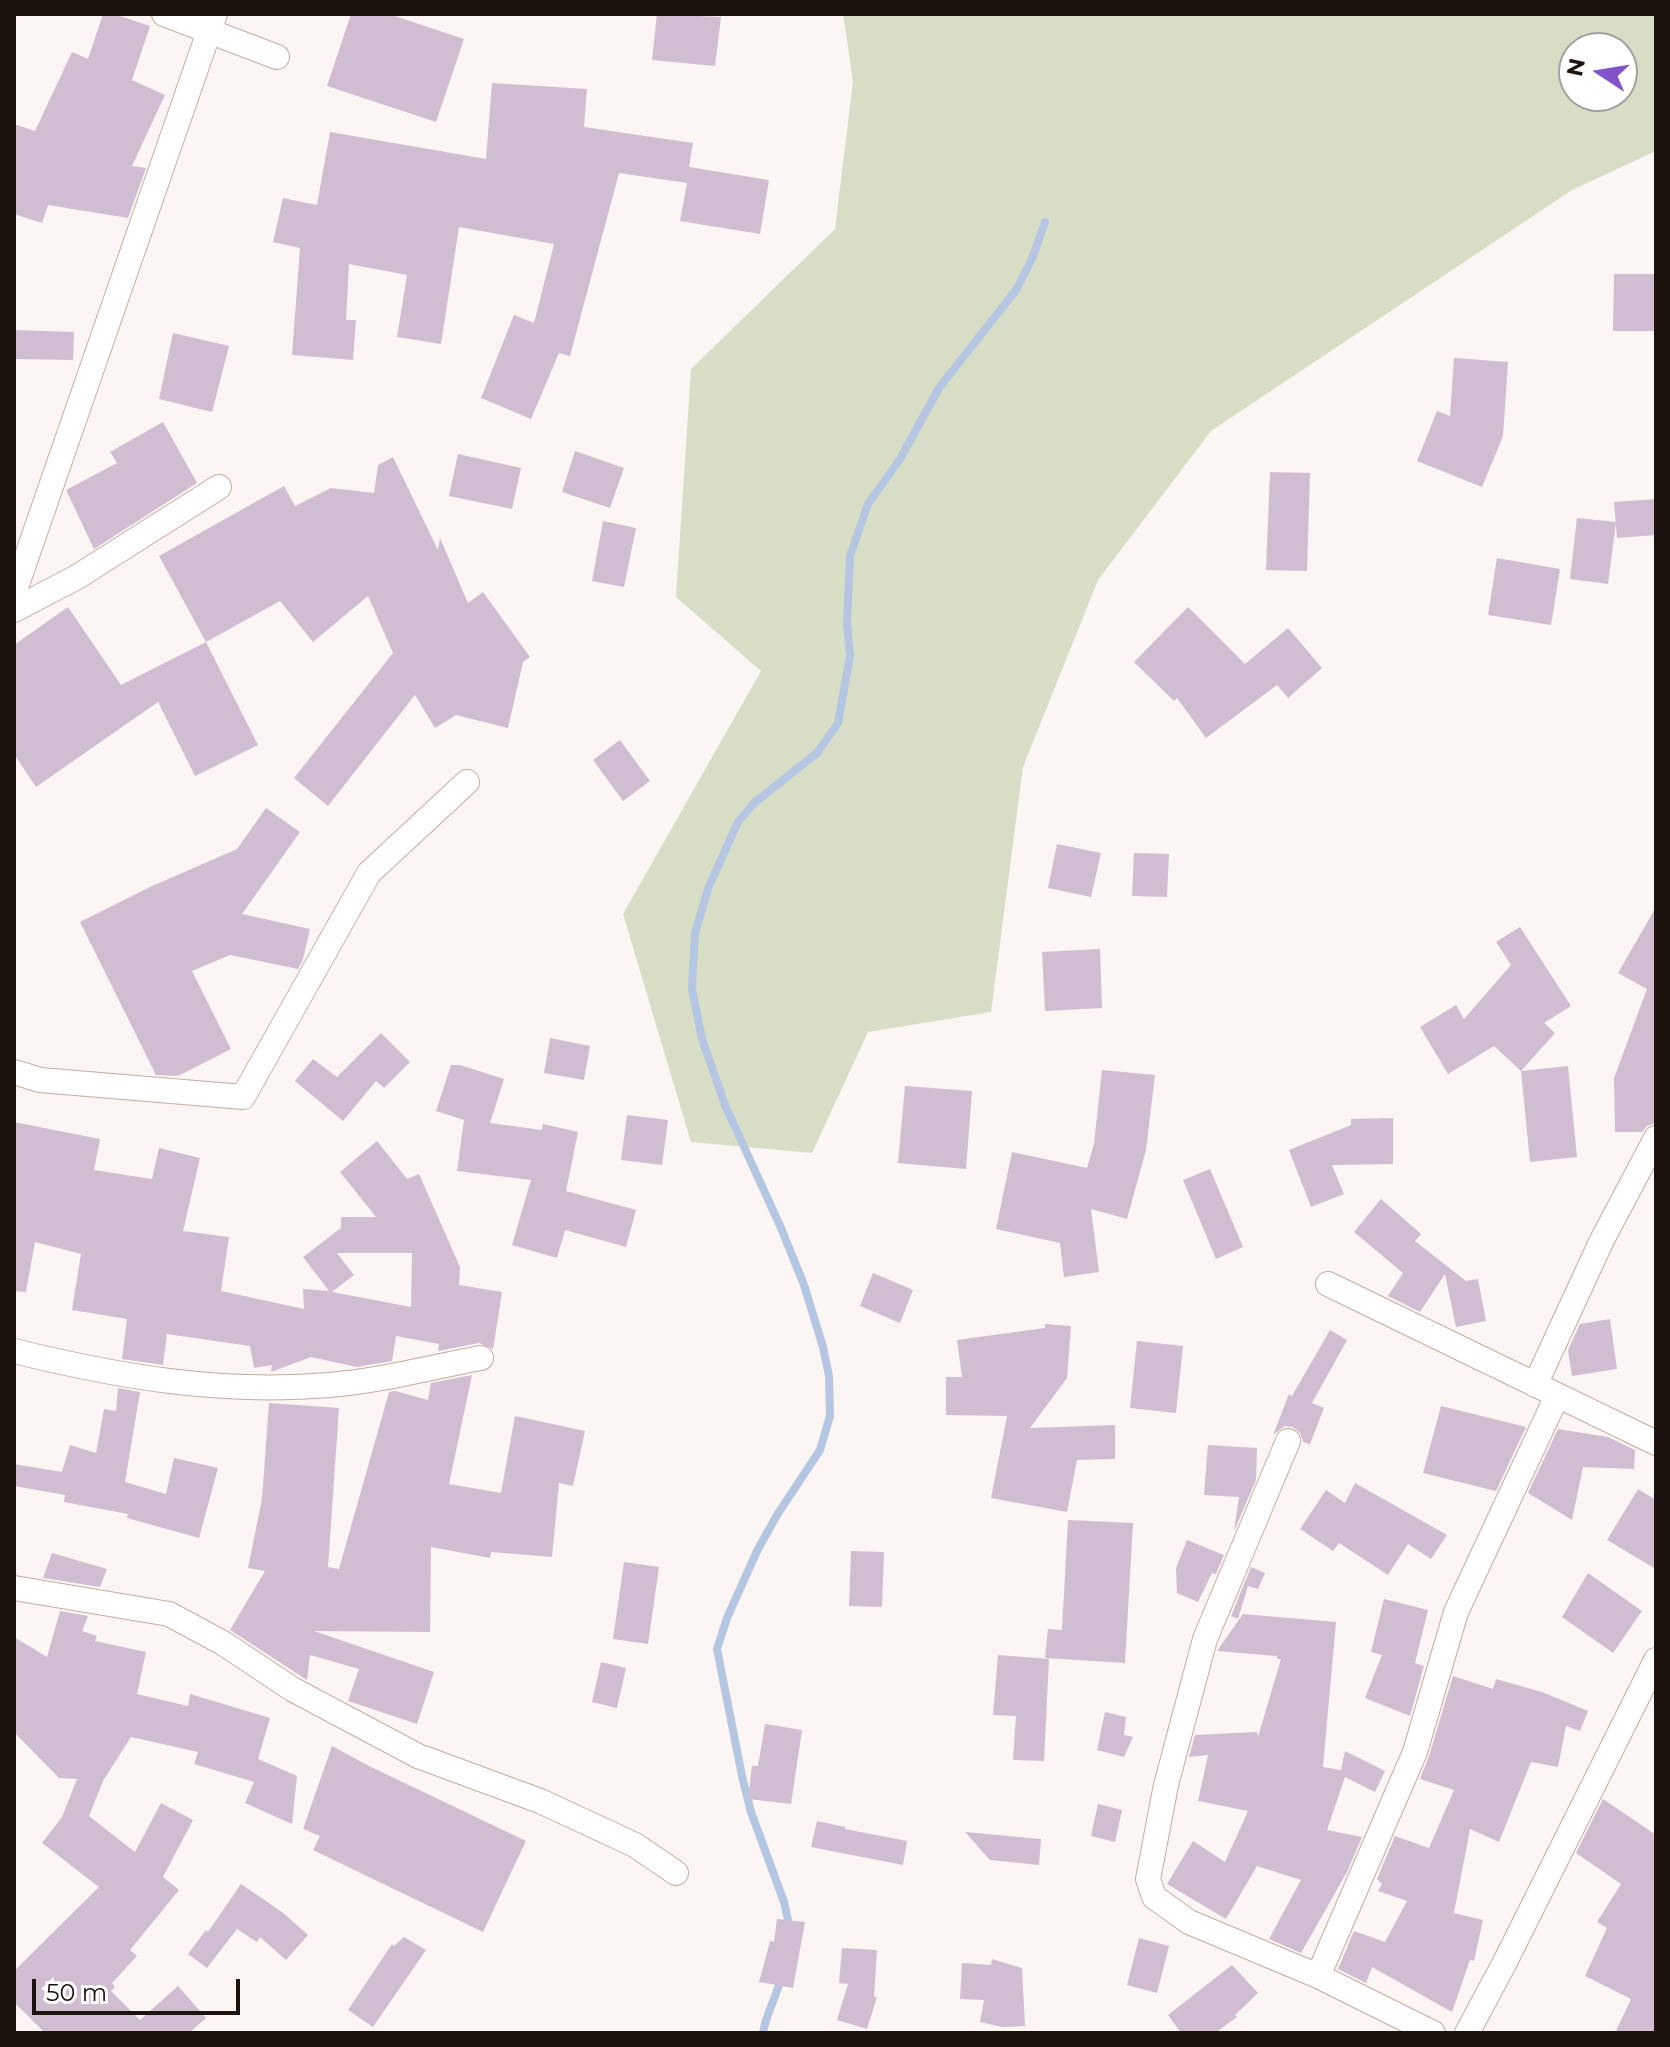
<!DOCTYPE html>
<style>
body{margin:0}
#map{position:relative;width:1670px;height:2047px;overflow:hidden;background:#fbf5f3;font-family:Montserrat,sans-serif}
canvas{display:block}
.frame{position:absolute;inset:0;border:16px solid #1c120e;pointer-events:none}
.north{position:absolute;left:1558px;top:32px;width:80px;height:80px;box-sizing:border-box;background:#fff;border:2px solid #a4a09f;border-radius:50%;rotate:282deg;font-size:22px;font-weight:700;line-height:32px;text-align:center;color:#1c120e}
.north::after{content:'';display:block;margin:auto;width:28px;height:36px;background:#8353cb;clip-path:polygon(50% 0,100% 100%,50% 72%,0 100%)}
.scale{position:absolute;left:32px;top:1979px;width:208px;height:36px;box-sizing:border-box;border:4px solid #1c120e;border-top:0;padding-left:10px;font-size:24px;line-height:28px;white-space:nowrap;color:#1c120e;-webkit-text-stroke:6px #fff;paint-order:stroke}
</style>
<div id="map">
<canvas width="1670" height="2047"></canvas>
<div class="frame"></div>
<div class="north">N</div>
<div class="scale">50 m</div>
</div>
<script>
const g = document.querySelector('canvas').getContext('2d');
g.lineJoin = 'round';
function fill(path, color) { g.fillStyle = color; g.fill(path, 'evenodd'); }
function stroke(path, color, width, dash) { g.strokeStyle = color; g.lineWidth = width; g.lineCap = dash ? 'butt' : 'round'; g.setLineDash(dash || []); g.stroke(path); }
fill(new Path2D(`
 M 843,14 L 1656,14 L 1656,151 L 1572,190 L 1211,431 L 1098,580 L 1023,767 L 991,1012 L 868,1032 L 812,1153 L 691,1142 L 623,914 L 761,671 L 676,597 L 691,369 L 835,229 L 853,81 ZM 1574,48 L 1622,48 L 1622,96 L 1574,96 Z`), '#d8dec6');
stroke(new Path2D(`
 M 790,1929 L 784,1902 L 751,1812 L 742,1776 L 717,1649 L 727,1618 L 757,1551 L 777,1515 L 820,1450 L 830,1416 L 829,1376 L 823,1347 L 804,1285 L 781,1228 L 725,1105 L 702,1039 L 692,989 L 695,933 L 709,886 L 738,822 L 754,803 L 817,753 L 838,723 L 850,656 L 847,623 L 850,556 L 868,504 L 900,459 L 939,388 L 1016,290 L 1032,259 L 1045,222
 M 763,2033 C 766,2013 777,1997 781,1977`), '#b4c6e2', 8);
fill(new Path2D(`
 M 103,14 L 114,14 L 150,26 L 132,80 L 165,95 L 132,166 L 146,168 L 128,218 L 48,205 L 42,223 L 14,214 L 14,124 L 35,131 L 72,52 L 88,59 Z
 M 351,14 L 389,14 L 464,39 L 436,122 L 327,86 Z
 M 657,14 L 721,17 L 715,66 L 652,60 Z
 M 492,83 L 587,89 L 584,127 L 693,143 L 689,167 L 769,180 L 760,234 L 680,221 L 687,183 L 619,173 L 570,356 L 559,353 L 531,419 L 481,398 L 514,315 L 534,323 L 554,244 L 459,227 L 441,344 L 397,337 L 407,275 L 349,264 L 346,320 L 356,320 L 353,360 L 292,355 L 300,248 L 273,242 L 283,198 L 317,205 L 330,132 L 486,159 Z
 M 1614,274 L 1656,274 L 1656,331 L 1613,331 Z
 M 14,330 L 74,332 L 73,360 L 14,359 Z
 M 173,333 L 229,346 L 212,412 L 159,399 Z
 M 1454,358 L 1508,362 L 1503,436 L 1482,487 L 1417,461 L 1437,411 L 1450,416 Z
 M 163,422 L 197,483 L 94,549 L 66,490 L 117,463 L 110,452 Z
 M 575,451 L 624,468 L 610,508 L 562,492 Z
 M 458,454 L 521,468 L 512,509 L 449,496 Z
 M 393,457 L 438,550 L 440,538 L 468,603 L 483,592 L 530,657 L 523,662 L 508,728 L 456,715 L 435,728 L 415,695 L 328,806 L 294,778 L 393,653 L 368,596 L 313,642 L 280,601 L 206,642 L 159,556 L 284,486 L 295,506 L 331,488 L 374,493 L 378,465 Z
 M 1270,472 L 1310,473 L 1307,571 L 1266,570 Z
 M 1656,499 L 1656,535 L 1617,538 L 1614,502 Z
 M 1577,518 L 1616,522 L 1608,584 L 1570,579 Z
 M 603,521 L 636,528 L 624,587 L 592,581 Z
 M 1497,558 L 1560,569 L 1551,625 L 1488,615 Z
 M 68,607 L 121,685 L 206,642 L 258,745 L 195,776 L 158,702 L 36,787 L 14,754 L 14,645 Z
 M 1188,607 L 1245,664 L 1288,628 L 1322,668 L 1288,698 L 1277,685 L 1206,738 L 1177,698 L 1174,701 L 1134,662 Z
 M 620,740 L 650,781 L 623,801 L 593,760 Z
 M 266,808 L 300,832 L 242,914 L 310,929 L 303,959 L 298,969 L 230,955 L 192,971 L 231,1049 L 178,1076 L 156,1075 L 80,922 L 150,887 L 237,849 Z
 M 1057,844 L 1101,853 L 1091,897 L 1048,888 Z
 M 1134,853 L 1169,854 L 1167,897 L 1132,896 Z
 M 1656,907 L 1656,1123 L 1647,1126 L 1642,1132 L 1615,1132 L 1614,1078 L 1647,989 L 1618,973 Z
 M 1520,927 L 1571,1006 L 1544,1023 L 1555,1033 L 1521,1071 L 1494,1046 L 1448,1074 L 1420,1027 L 1456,1005 L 1464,1019 L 1511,965 L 1496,942 Z
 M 1100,949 L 1102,1008 L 1045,1011 L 1042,952 Z
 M 381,1033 L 410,1062 L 384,1088 L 376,1081 L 343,1121 L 295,1081 L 313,1059 L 337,1077 Z
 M 550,1038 L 590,1046 L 584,1080 L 544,1073 Z
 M 451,1065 L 460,1065 L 504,1079 L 490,1123 L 542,1130 L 543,1124 L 578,1132 L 566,1191 L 636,1210 L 626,1247 L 565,1230 L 557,1258 L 512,1245 L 531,1180 L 457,1171 L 464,1120 L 436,1111 Z
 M 1568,1066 L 1577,1157 L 1530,1162 L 1521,1071 Z
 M 1102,1070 L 1155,1075 L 1146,1150 L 1127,1219 L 1091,1209 L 1099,1272 L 1064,1277 L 1060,1243 L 996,1229 L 1012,1152 L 1087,1168 L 1094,1144 Z
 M 905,1086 L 972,1091 L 966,1169 L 898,1163 Z
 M 627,1115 L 668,1120 L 662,1165 L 621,1160 Z
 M 1393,1118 L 1393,1164 L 1332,1165 L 1344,1194 L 1311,1207 L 1289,1150 L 1351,1125 L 1351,1119 Z
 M 14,1122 L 100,1139 L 94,1170 L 152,1179 L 159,1148 L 200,1158 L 183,1231 L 229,1237 L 221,1291 L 304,1309 L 303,1289 L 329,1291 L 303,1257 L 341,1228 L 341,1217 L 376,1217 L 340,1172 L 377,1141 L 407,1179 L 419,1174 L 460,1267 L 459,1285 L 502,1292 L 493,1349 L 479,1343 L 438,1351 L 439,1344 L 396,1336 L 392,1361 L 357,1367 L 311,1357 L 271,1372 L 272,1365 L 254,1368 L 250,1346 L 167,1334 L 163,1365 L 122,1359 L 127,1319 L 72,1310 L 81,1254 L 35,1242 L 26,1292 L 14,1291 ZM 337,1253 L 412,1253 L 411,1307 L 332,1292 L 354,1275 Z
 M 1210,1169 L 1243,1247 L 1216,1259 L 1183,1180 Z
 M 1381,1199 L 1421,1234 L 1415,1241 L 1466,1281 L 1478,1279 L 1486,1321 L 1456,1327 L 1445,1274 L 1420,1312 L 1388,1296 L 1403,1273 L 1354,1232 Z
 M 873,1273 L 913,1290 L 900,1323 L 860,1306 Z
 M 1610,1319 L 1617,1369 L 1572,1376 L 1568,1350 L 1580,1324 Z
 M 1045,1324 L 1071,1326 L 1067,1378 L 1030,1428 L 1115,1425 L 1115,1459 L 1077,1460 L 1067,1512 L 991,1498 L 1007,1416 L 946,1415 L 946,1377 L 962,1377 L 957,1340 L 1045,1328 Z
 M 1330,1330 L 1347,1340 L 1312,1403 L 1324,1408 L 1310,1444 L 1303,1442 L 1300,1433 L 1293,1427 L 1285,1426 L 1273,1435 L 1289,1394 L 1292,1396 Z
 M 1137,1341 L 1183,1346 L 1176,1413 L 1130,1408 Z
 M 472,1375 L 449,1484 L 501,1493 L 515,1416 L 585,1431 L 573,1486 L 559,1483 L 552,1557 L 491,1552 L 490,1558 L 431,1547 L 430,1632 L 314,1631 L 434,1672 L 417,1724 L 348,1701 L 359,1669 L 310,1655 L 307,1680 L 230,1630 L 265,1571 L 248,1568 L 262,1499 L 269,1403 L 339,1408 L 328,1567 L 339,1569 L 389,1392 L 395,1391 L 428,1400 L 431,1383 Z
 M 118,1388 L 140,1392 L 125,1482 L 166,1494 L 174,1458 L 218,1468 L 199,1538 L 127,1518 L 128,1514 L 64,1502 L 65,1495 L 14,1486 L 14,1464 L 62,1472 L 70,1445 L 96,1453 L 104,1409 L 116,1411 Z
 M 1441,1406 L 1526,1427 L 1496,1491 L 1423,1473 Z
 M 1558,1429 L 1608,1437 L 1635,1450 L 1634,1469 L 1583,1467 L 1572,1520 L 1528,1493 Z
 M 1208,1445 L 1257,1448 L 1256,1480 L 1234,1531 L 1239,1497 L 1204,1495 Z
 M 1355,1483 L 1447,1535 L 1431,1559 L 1408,1544 L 1388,1575 L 1339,1543 L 1333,1551 L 1300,1529 L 1326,1490 L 1345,1503 Z
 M 1638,1489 L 1656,1500 L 1656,1569 L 1607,1540 Z
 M 1068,1520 L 1133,1523 L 1125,1663 L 1045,1658 L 1048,1629 L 1062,1630 Z
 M 1187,1540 L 1224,1555 L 1216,1574 L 1212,1573 L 1198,1602 L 1177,1593 L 1176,1568 Z
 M 851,1551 L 884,1552 L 882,1607 L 849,1606 Z
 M 52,1553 L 107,1569 L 100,1587 L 43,1578 Z
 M 624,1562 L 659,1567 L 648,1644 L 613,1639 Z
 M 1251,1567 L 1265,1573 L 1258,1589 L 1248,1586 L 1238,1619 L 1231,1616 Z
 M 1588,1573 L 1642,1611 L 1613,1653 L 1562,1617 Z
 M 1384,1599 L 1428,1610 L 1415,1663 L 1424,1666 L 1410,1716 L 1365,1698 L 1382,1655 L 1371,1652 Z
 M 60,1611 L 88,1616 L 82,1631 L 97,1636 L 95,1641 L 146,1652 L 137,1694 L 188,1706 L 190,1694 L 270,1718 L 258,1759 L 297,1776 L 292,1824 L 245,1803 L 254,1782 L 194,1764 L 198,1752 L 131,1737 L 103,1781 L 89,1816 L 135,1852 L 161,1803 L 193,1820 L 163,1877 L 179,1890 L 130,1950 L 137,1956 L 112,1983 L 115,1987 L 111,1991 L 140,2020 L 178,1986 L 206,2018 L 189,2033 L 45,2033 L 14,2002 L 14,1971 L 99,1887 L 42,1843 L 62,1817 L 77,1779 L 59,1778 L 14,1732 L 14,1637 L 47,1657 Z
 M 1243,1614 L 1336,1622 L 1323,1767 L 1341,1770 L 1345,1751 L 1385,1771 L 1375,1792 L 1345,1777 L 1327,1830 L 1362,1837 L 1347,1872 L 1301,1953 L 1269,1939 L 1301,1880 L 1257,1866 L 1226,1919 L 1167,1884 L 1193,1841 L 1225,1862 L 1248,1811 L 1198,1801 L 1208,1755 L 1189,1757 L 1195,1735 L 1257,1732 L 1258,1737 L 1281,1659 L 1277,1659 L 1277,1656 L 1217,1651 Z
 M 998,1655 L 1049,1659 L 1044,1761 L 1013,1760 L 1016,1716 L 993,1715 Z
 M 601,1662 L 626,1668 L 617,1708 L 592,1702 Z
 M 1453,1676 L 1493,1689 L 1496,1679 L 1542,1692 L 1588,1711 L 1580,1731 L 1566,1726 L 1558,1767 L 1531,1762 L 1499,1842 L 1470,1829 L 1454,1913 L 1483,1920 L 1474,1961 L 1470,1960 L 1452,2012 L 1372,1967 L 1366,1983 L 1338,1969 L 1354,1931 L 1385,1942 L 1407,1901 L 1378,1891 L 1382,1884 L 1377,1879 L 1395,1836 L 1429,1848 L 1454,1790 L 1420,1779 L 1429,1756 Z
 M 1105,1712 L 1126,1717 L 1124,1735 L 1133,1737 L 1124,1757 L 1097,1750 Z
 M 765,1724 L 802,1730 L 791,1804 L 748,1799 L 752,1766 L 758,1766 Z
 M 332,1746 L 369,1766 L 526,1841 L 483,1932 L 313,1850 L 320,1836 L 303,1829 Z
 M 1603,1799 L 1656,1835 L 1656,2033 L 1615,2033 L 1631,1999 L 1585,1976 L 1607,1928 L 1597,1922 L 1621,1884 L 1576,1853 Z
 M 1098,1804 L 1122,1810 L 1115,1842 L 1091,1836 Z
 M 817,1821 L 845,1827 L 845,1829 L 907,1841 L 903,1865 L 811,1847 Z
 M 965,1832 L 1041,1839 L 1039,1865 L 990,1860 Z
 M 241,1884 L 282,1912 L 308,1935 L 286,1960 L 260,1937 L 257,1942 L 237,1929 L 207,1968 L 188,1954 L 206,1930 L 208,1932 Z
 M 777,1919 L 805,1922 L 793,1988 L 759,1982 L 770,1941 L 774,1942 Z
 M 404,1937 L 426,1950 L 373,2027 L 348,2010 L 392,1944 L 394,1946 Z
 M 1139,1938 L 1169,1946 L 1157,1993 L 1127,1985 Z
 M 842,1948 L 877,1950 L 874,1997 L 877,1997 L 867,2029 L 837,2020 L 848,1984 L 839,1983 Z
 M 992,1959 L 1022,1968 L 1025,2026 L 1002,2027 L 980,2022 L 984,2000 L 960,1999 L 962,1963 L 991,1965 Z
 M 1232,1965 L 1258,1993 L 1235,2015 L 1237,2017 L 1215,2033 L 1181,2033 L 1168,2015 Z`), '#d1bdd2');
const minor = new Path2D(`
 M 164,14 L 277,57
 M 14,593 L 215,14
 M 14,610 L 77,577 L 219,487
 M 14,1072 L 40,1080 L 243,1097 L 369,873 L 467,782
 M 1328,1284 L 1656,1443
 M 14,1351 C 119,1377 221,1394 330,1385 C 380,1381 431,1367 481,1358
 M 1535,1385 L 1602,1240 L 1656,1138
 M 1288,1441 L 1205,1639 L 1166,1785 L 1148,1879 L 1154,1897 L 1189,1922 L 1318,1976 L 1433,2033
 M 14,1588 L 169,1614 L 223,1643 L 292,1689 L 418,1756 L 540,1801 L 635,1845 L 676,1873
 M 1318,1976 L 1415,1752 L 1456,1612 L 1557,1396
 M 1467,2033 L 1505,1962 L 1656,1660`);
stroke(minor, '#c7aba0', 26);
stroke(minor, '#fff', 24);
</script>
